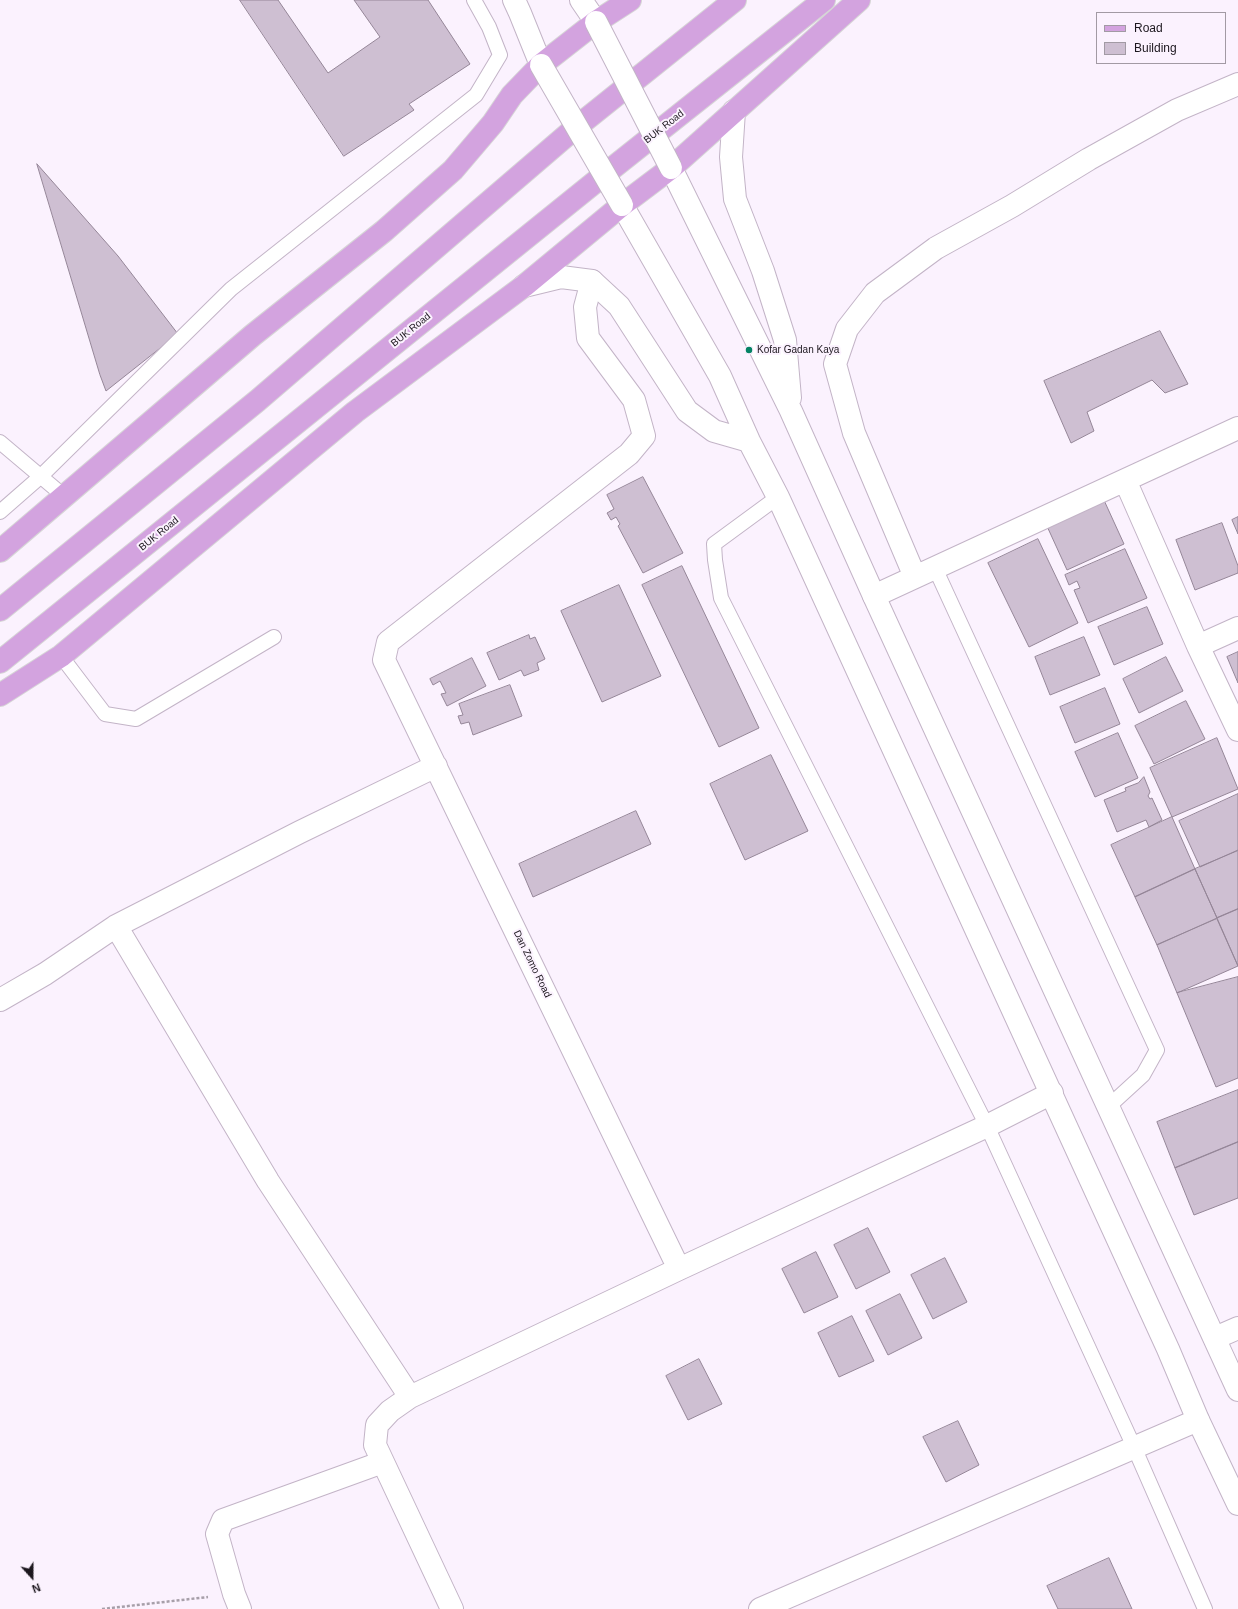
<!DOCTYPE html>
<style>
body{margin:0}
#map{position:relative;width:1238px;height:1609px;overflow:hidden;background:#fbf2fe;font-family:Arial,sans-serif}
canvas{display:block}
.legend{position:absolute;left:1096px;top:12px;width:130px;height:52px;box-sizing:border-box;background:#fbf2fe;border:1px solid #a29aa4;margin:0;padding:5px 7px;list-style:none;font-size:12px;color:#1c171e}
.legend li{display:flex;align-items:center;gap:8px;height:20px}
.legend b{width:20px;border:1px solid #a29aa4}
.north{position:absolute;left:12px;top:1557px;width:40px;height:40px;-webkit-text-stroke:3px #fbf2fe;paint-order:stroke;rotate:159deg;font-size:11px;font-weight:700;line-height:16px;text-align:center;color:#1c171e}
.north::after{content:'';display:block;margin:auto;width:14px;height:18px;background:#1c171e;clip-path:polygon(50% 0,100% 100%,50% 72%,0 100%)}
</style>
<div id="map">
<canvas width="1238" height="1609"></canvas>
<ul class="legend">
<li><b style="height:5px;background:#d3a3df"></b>Road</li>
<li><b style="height:11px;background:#cebfd2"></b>Building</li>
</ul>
<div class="north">N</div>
</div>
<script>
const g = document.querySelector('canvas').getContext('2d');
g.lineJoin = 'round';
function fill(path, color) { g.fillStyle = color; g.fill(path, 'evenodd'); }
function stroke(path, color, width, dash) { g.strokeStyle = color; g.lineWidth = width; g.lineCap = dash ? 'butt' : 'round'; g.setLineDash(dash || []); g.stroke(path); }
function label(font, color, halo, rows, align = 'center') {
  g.font = font + ' Arial,sans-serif'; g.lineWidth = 4; g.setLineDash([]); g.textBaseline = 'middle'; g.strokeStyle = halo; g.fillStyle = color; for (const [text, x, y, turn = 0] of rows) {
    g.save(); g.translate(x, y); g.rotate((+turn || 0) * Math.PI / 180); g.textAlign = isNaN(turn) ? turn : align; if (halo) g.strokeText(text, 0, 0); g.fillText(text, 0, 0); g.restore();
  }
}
const building = new Path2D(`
 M 240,0 L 278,0 L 328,73 L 380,37 L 354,0 L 428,0 L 470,64 L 409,104 L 414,110 L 344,156 Z
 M 37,164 L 118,256 L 178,334 L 106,391 L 100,375 Z
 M 1160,331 L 1188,384 L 1165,393 L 1152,380 L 1087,412 L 1094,431 L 1071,443 L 1044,381 Z
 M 643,477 L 683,553 L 643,573 L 618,526 L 620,524 L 616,517 L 611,520 L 607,513 L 614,509 L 607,495 Z
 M 1103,498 L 1124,544 L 1067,570 L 1046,524 Z
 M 1238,517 L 1238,534 L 1232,520 Z
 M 1222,523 L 1238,566 L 1238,573 L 1195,590 L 1176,540 Z
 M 1038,539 L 1078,623 L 1029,647 L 988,563 Z
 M 1125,549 L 1147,598 L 1088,623 L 1074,590 L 1080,588 L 1077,581 L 1069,585 L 1065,575 Z
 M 682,566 L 759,728 L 719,747 L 642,585 Z
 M 619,585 L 661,676 L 602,702 L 561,611 Z
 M 1147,607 L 1163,644 L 1114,665 L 1098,627 Z
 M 529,635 L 530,639 L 535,637 L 545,659 L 537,663 L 539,670 L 524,676 L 521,670 L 499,680 L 487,653 Z
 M 1084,637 L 1100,675 L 1050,695 L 1035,657 Z
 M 1238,652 L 1238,683 L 1227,657 Z
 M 1166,657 L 1183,691 L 1139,713 L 1123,679 Z
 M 472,658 L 486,686 L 447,706 L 441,694 L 446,693 L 440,681 L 433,685 L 430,679 Z
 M 510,685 L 522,716 L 473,735 L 469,722 L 461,724 L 458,716 L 463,715 L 459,704 Z
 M 1105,688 L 1120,724 L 1075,743 L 1060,707 Z
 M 1186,701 L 1205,739 L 1154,764 L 1135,726 Z
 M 1118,733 L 1138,778 L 1095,797 L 1075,752 Z
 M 1217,738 L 1238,789 L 1172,817 L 1150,768 Z
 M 771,755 L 808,831 L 745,860 L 710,784 Z
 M 1144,777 L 1150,792 L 1148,796 L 1150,799 L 1152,798 L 1162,820 L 1149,827 L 1146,820 L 1117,832 L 1104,800 L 1126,791 L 1125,788 L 1138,783 Z
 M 1238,794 L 1238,850 L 1200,867 L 1179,821 Z
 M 636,811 L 651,844 L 533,897 L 519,864 Z
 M 1172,817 L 1195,869 L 1135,897 L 1111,845 Z
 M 1238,851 L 1238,909 L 1217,918 L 1195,869 Z
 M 1195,869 L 1217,918 L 1157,945 L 1135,897 Z
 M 1238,909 L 1238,966 L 1217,918 Z
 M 1217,919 L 1238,966 L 1177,993 L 1157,945 Z
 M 1238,977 L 1238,1078 L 1216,1087 L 1177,993 Z
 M 1238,1090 L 1238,1142 L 1175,1168 L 1157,1122 Z
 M 1238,1142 L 1238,1198 L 1194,1215 L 1175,1168 Z
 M 868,1228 L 890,1272 L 856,1289 L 834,1245 Z
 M 816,1252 L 838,1297 L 804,1313 L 782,1269 Z
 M 945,1258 L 967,1302 L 933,1319 L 911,1275 Z
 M 900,1294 L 922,1338 L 888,1355 L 866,1311 Z
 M 852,1316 L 874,1361 L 839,1377 L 818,1333 Z
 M 699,1359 L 722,1404 L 688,1420 L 666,1376 Z
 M 958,1421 L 979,1465 L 946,1482 L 923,1437 Z
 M 1109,1558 L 1132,1609 L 1058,1609 L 1047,1586 Z`);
fill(building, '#cebfd2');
stroke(building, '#958698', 1);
const lane = new Path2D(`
 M 0,442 L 65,497
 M 778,497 L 714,544 L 715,560 L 721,598 L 987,1126 L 1134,1447 L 1205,1609
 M 0,512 L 40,477 L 231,289 L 476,95 L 500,55 L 489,27 L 474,0
 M 935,568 L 1157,1050 L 1143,1075 L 1108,1107
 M 61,656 L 105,714 L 136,719 L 274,637`);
const street = new Path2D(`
 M 592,281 L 585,307 L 588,338 L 634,400 L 644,436 L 629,454 L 388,642 L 384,660 L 679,1269
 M 1125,480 L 1198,646 L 1238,730
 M 915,577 L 854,433 L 835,364 L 847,329 L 875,293 L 936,248 L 1012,206 L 1089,159 L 1177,110 L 1238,84
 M 874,596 L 1238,428
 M 1198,646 L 1238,628
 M 116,926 L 268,1181 L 410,1397
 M 0,1000 L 45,974 L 116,926 L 300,832 L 436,766
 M 1215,1338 L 1238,1328
 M 240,1609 L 234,1594 L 217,1534 L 223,1520 L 383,1462
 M 452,1609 L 375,1445 L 377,1425 L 390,1411 L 410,1397 L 679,1269 L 987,1126 L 1052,1093
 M 760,1609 L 1198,1420`);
const secondary = new Path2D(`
 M 514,0 L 520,13 L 541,65
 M 581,0 L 596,22
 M 734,111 L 731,157 L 735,199 L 763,271 L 785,340 L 790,398
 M 671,168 L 791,411 L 874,596 L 1238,1390
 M 622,205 L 720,376 L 749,441 L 778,497 L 1168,1349 L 1198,1420 L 1238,1504
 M 524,286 L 561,277 L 592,281 L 619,306 L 687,411 L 714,431 L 749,441`);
const primary = new Path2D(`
 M 0,551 L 253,335 L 384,231 L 453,170 L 493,123 L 512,95 L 541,65 L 596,22 L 630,0
 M 0,610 L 257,401 L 574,129 L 735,0
 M 0,662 L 605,174 L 824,0
 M 0,695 L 61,656 L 355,412 L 524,286 L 622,205 L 671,168 L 859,0`);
stroke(lane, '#c3b4c7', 16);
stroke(street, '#c3b4c7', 24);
stroke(secondary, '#c3b4c7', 24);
stroke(primary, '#d6d5d6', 24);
stroke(new Path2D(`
 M 102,1609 L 208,1597`), '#a79fa9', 2.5, [3, 2]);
stroke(lane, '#fff', 14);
stroke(street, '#fff', 22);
stroke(secondary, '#fff', 22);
stroke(primary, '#d3a3df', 22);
const secondaryBridge = new Path2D(`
 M 596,22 L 671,168
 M 541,65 L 622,205`);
stroke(secondaryBridge, '#c3b4c7', 24, []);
stroke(secondaryBridge, '#fff', 22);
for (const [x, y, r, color] of [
 [749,350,4,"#048364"]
]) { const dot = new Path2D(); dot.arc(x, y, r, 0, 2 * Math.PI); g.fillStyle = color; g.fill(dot); stroke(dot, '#fbf2fe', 1.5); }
label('10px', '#1c171e', '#fbf2fe', [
 ["BUK Road",664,127,-38],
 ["BUK Road",411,330,-39],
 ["BUK Road",159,534,-39],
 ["Dan Zomo Road",532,964,64]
]);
label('10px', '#1c171e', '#fbf2fe', [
 ["Kofar Gadan Kaya",757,350]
], 'left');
</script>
